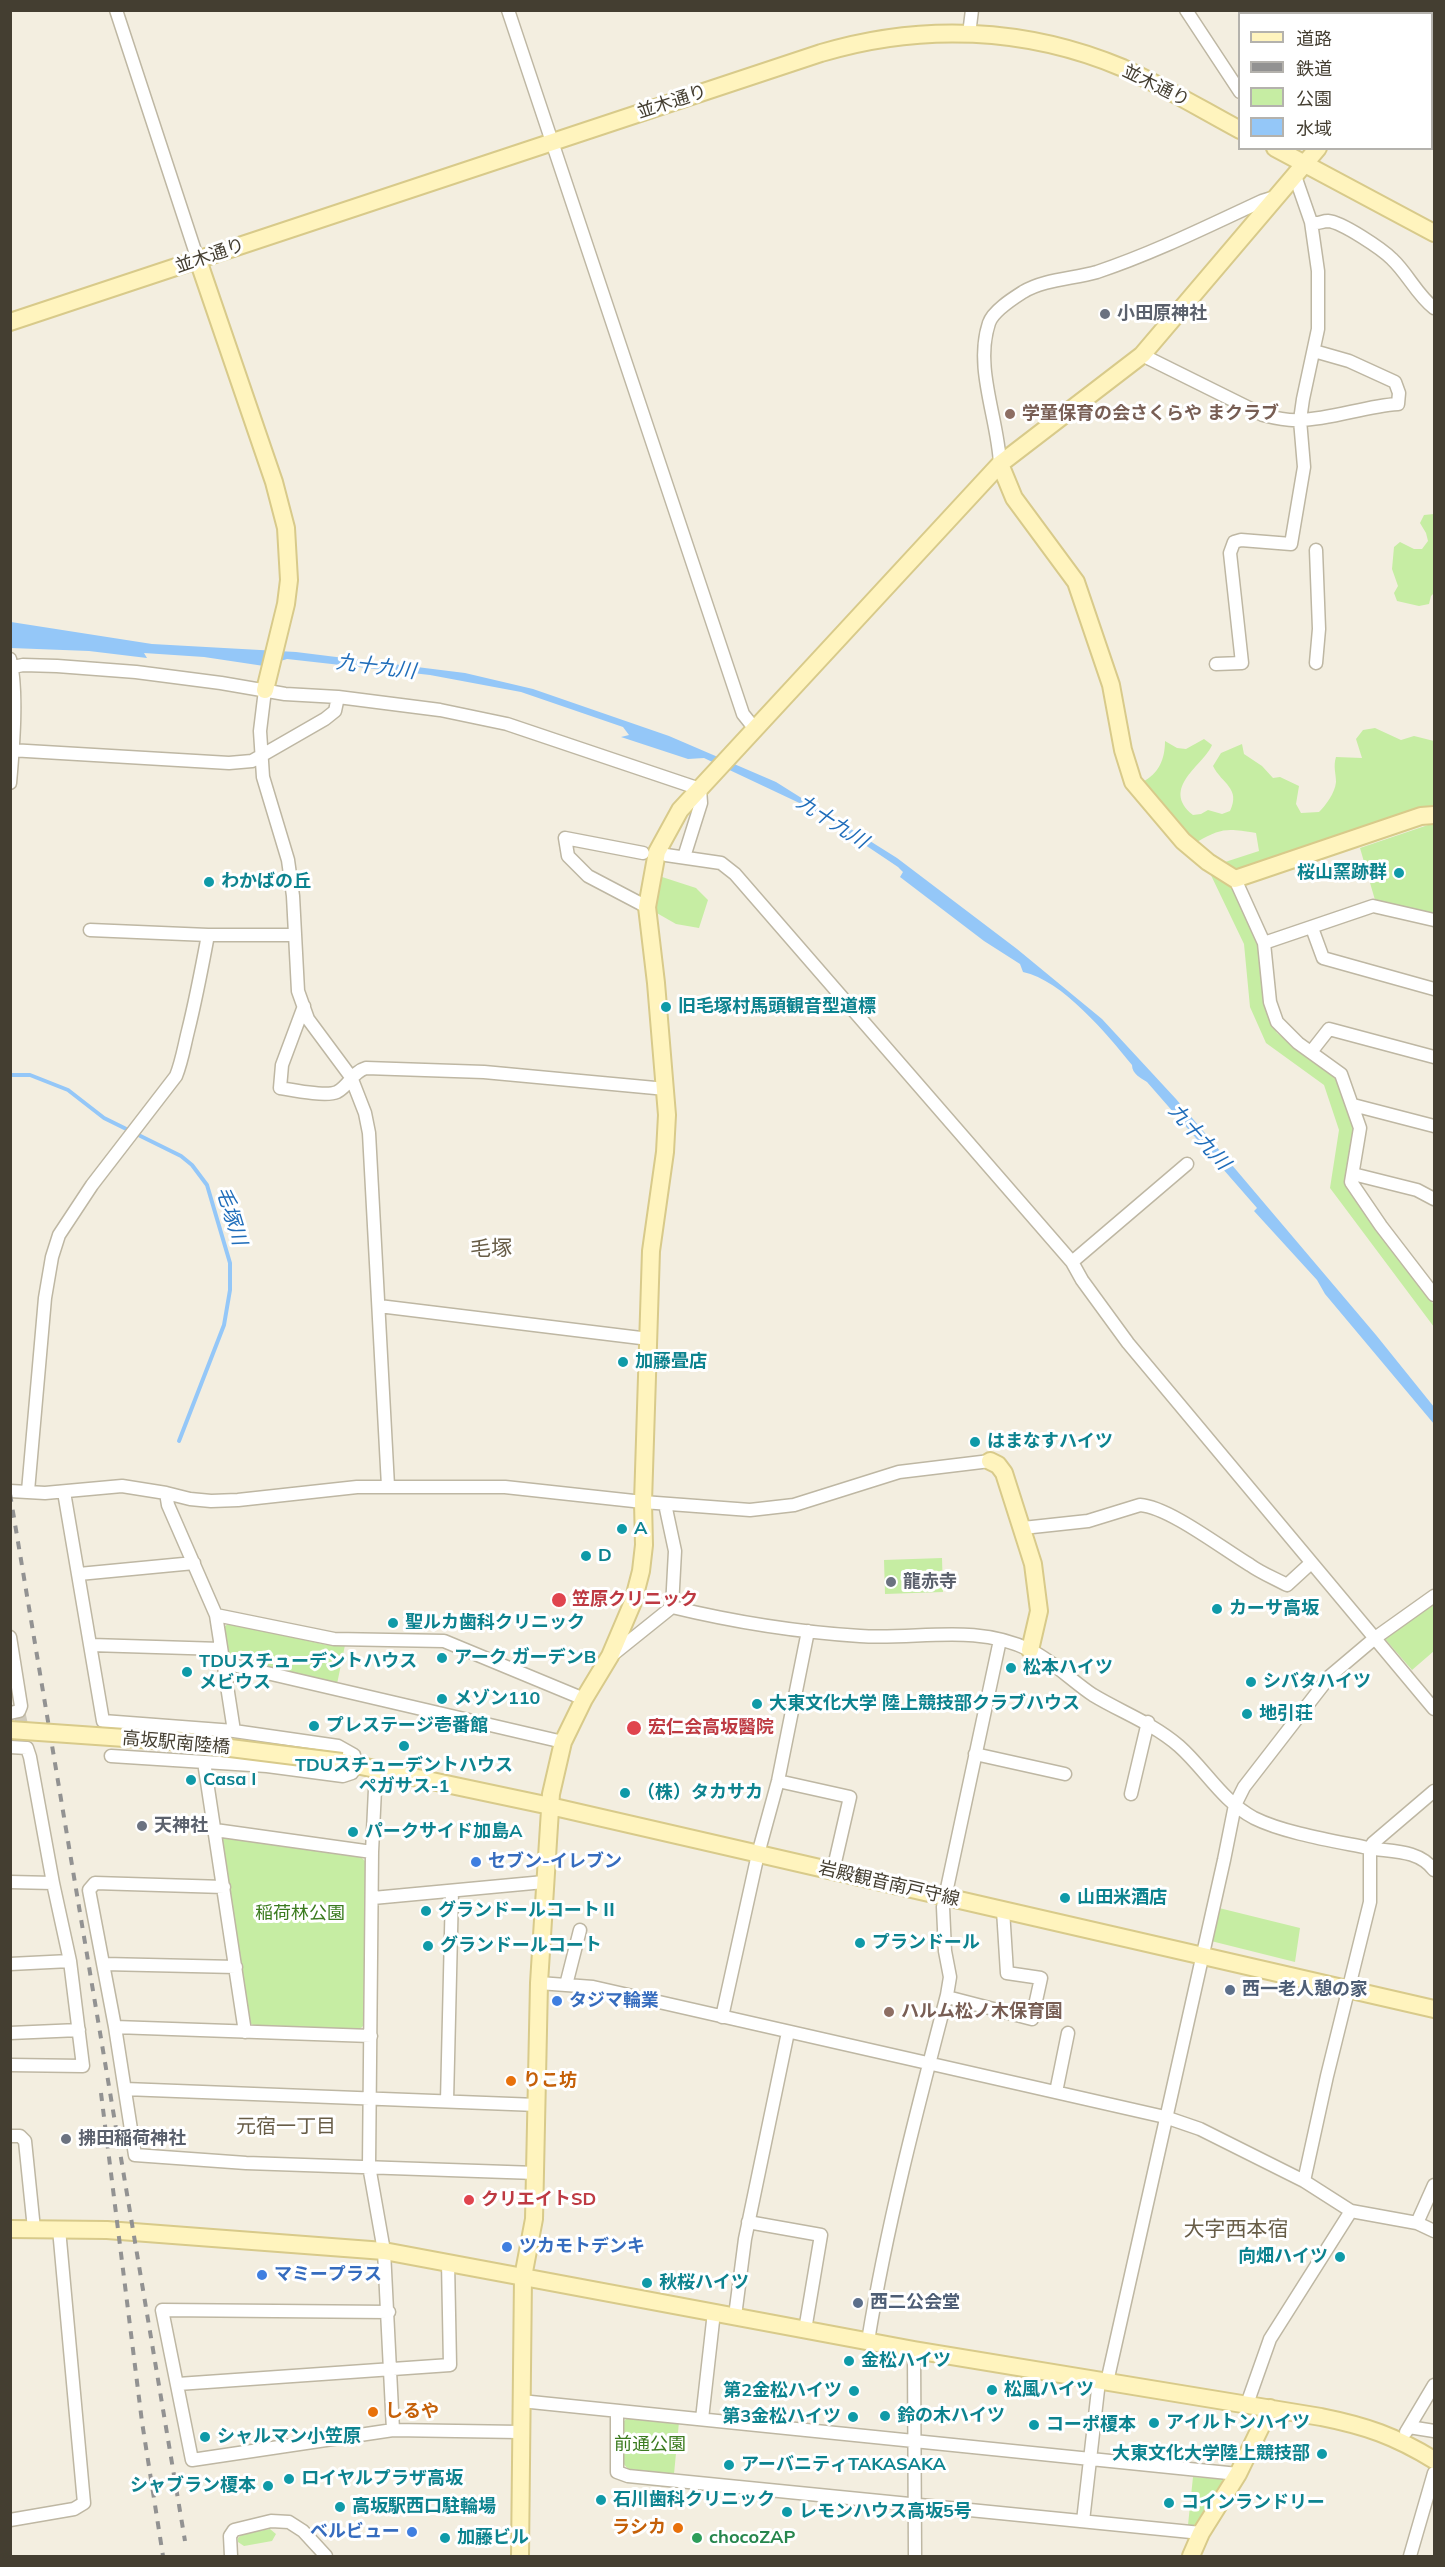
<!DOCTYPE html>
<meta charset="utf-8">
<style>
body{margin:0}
#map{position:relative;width:1445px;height:2567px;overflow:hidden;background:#f3eee0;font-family:Mulish,"Noto Sans JP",sans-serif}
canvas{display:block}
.frame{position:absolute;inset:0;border:12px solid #443e31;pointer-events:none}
.legend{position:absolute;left:1238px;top:12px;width:195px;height:138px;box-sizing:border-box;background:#fff;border:2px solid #b4b2ad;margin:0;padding:8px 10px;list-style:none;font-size:18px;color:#443e31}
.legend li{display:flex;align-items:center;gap:12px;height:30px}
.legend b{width:30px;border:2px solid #b4b2ad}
</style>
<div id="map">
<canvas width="1445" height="2567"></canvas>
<div class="frame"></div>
<ul class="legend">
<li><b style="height:8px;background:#fff4be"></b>道路</li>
<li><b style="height:8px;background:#929292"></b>鉄道</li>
<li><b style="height:16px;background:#c6eda3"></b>公園</li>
<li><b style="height:16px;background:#94c7f8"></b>水域</li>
</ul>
</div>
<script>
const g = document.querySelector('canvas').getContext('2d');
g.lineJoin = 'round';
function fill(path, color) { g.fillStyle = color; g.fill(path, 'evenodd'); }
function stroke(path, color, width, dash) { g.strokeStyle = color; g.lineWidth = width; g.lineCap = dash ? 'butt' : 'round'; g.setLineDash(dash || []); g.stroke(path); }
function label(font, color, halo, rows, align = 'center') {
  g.font = font + ' Mulish,"Noto Sans JP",sans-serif'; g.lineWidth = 6; g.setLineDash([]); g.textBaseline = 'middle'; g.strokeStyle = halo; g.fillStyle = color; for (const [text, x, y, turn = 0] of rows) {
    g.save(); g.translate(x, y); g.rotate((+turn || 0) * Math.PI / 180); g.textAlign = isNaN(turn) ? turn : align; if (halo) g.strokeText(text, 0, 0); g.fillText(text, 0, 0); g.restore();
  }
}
fill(new Path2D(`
 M 1434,514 L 1434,593 L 1431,596 L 1429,604 L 1419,606 L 1397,601 L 1394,593 L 1398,586 L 1392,569 L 1394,547 L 1400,542 L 1414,549 L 1422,549 L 1428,541 L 1426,533 L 1420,523 L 1424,515 Z
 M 1375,728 L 1401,740 L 1414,736 L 1434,741 L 1434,808 L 1235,872 L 1222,863 L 1259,851 L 1256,833 C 1228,829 1223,827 1197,842 L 1187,837 L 1142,782 C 1159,774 1165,759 1165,741 L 1177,748 L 1186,749 L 1204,739 L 1212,745 C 1205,764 1159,788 1193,815 L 1201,814 L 1208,810 L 1222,814 L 1230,811 C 1241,788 1222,784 1213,766 L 1221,753 L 1242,744 L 1244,754 L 1262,766 L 1273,778 L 1280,777 L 1299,786 L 1296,804 L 1301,813 L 1319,812 C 1326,805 1335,793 1336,782 C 1336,773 1333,767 1336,757 L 1362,758 L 1356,739 L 1363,730 Z
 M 1428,825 L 1434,825 L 1434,912 L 1432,914 L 1375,900 L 1360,848 Z
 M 1208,869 L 1232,888 L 1257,939 L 1264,1005 L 1277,1033 L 1336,1077 L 1353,1129 L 1344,1184 L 1434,1305 L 1434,1327 L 1330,1188 L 1339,1130 L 1324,1085 L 1266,1043 L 1250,1007 L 1244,944 Z
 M 659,876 L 696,888 L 708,900 L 699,928 L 676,924 L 655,912 Z
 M 942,1558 L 943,1592 L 885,1594 L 884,1560 Z
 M 1434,1603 L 1434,1651 L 1412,1670 L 1385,1639 L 1411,1616 Z
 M 229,1623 L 327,1645 L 345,1645 L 337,1684 L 231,1660 L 228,1655 L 224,1627 Z
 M 227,1835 L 361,1857 L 367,1863 L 365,2024 L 358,2031 L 256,2027 L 250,2023 L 221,1840 Z
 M 1219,1908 L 1300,1928 L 1295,1962 L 1211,1941 Z
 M 628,2417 L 679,2422 L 674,2474 L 628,2469 L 622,2462 L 623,2422 Z
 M 1193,2477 L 1220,2479 L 1225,2482 L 1197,2526 L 1188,2525 Z
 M 270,2529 L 276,2534 L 272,2541 L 244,2546 L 238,2542 L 238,2538 L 242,2534 Z`), '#c6eda3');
fill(new Path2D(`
 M 11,622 L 152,644 L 296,652 L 465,673 L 533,689 L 669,736 L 776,782 L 897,858 L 1017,949 L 1102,1019 L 1176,1099 L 1376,1335 L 1434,1407 L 1434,1424 L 1325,1294 L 1317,1280 L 1254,1211 L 1257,1208 L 1147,1082 C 1141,1078 1132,1074 1132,1065 C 1107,1034 1062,980 1023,972 L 1020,964 L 984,941 L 900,877 L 903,872 L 898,867 L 810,808 L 704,758 L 688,759 L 621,737 L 629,735 L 623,727 L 521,692 L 430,675 L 287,659 L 264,666 L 204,657 L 144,653 L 147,658 L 89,651 L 11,648 Z`), '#94c7f8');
stroke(new Path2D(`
 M 10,1075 L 30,1075 L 68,1090 L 104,1118 L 181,1156 L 192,1165 L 207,1185 L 230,1263 L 230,1290 L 224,1325 L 179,1441`), '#94c7f8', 4);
stroke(new Path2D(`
 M 19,1711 L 27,1748`), '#d0cbbd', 12, [12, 6]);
const street = new Path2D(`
 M 116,10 L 198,260
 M 508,10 L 743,714 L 755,729
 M 1186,10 L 1240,92
 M 969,34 L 972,10
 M 1295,176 L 1311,222 C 1318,225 1321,221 1328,221 C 1342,222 1382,249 1392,259 C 1408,274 1417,295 1434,308
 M 1142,355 L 1263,415 C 1275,418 1288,421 1300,420 C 1333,419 1365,406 1398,404 L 1399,393 L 1395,382 L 1349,361 L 1314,351
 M 1000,464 C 998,418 974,368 989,323 C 993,311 1012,299 1023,292 C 1045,279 1073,279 1097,272 C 1154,253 1208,226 1262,201 L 1275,197
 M 1316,550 L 1319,629 L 1316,663
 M 10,659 C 18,691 13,749 10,783
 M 1216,664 L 1242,663 L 1230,553 L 1234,542 L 1241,540 L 1291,544 L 1304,467 L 1300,420 L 1303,399 L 1318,329 L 1318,271 L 1311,222
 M 13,667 L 23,665 L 57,666 L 136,672 L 221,683 L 285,694 L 338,697 L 440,710 L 507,724 L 700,789 L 701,803 L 684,857
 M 265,690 L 260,731 L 263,777 L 288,860 L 293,896 L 298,991 L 308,1019 L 351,1077 L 365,1113 L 369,1133 L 388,1486
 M 10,750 L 229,763 L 252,761 L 325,719 L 335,711 L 338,697
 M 643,853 L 565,838 L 568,856 L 588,876 L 647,907
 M 666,855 L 721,863 L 735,874 L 1072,1262 L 1082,1280 L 1128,1343 L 1434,1709
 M 1235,879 L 1264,943 L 1270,1002 L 1277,1022 L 1298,1043 L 1341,1074 L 1360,1128 L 1351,1182 L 1381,1226 L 1434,1295
 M 1312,928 L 1323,958 L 1434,989
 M 90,930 L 208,935 L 295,935
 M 1264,943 L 1373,906 L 1434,920
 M 304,1006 L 282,1065 L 280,1088 C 292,1090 326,1097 337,1092 C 349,1086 352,1072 366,1068 L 484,1072 L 666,1089
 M 1311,1052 L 1329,1029 L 1434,1057
 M 1353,1105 L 1434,1126
 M 1353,1174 L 1417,1190 L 1434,1199
 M 1072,1262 L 1187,1164
 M 379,1306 L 649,1339
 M 10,1491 L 45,1493 L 122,1486 L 166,1493 L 190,1499 L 211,1501 L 238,1500 L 357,1487 L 505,1487 L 643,1502 L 750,1510 L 794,1505 L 899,1472 L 990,1461
 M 28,1491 L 45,1298 L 52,1257 L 59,1235 L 92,1185 L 176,1076 C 182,1061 184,1047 188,1031 C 196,999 202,967 208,935
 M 64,1492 L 103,1721 L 234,1731 L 338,1746 L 354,1755 L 356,1765 L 352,1773 L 343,1776 L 267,1766 L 111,1756
 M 166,1493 L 168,1505 L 216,1615 L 234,1731
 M 665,1504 L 675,1551 L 672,1607
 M 1023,1528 L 1088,1521 L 1140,1505 C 1169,1507 1223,1549 1250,1565 C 1261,1573 1274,1578 1287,1585 L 1311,1563
 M 79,1574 L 194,1563
 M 216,1615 L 334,1639 L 444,1641 L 584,1699
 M 10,1637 L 21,1706 L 19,1711 L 10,1713
 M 91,1645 L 221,1649
 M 611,1656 L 672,1607 C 734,1622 797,1632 860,1636 C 918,1640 975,1623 1030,1650 C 1053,1661 1072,1681 1093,1695 C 1123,1713 1152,1723 1179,1746 C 1205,1769 1222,1801 1254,1818 C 1284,1833 1334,1841 1368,1848 C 1391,1852 1418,1849 1434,1870
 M 224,1663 L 563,1742
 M 10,1747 L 27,1748 L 30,1757 L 53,1883 L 10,1882
 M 975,1754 L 1065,1774
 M 204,1762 L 245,2032
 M 778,1781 L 850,1797 L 833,1871
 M 1131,1794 L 1148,1722
 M 215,1830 L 372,1852 L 369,2166 L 384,2251 L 393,2430
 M 372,1852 L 376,1768
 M 224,1887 L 95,1883 L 89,1890 L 115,2027 L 135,2155 L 246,2163 L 536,2173
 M 373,1898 L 544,1882
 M 10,1964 L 70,1961
 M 104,1964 L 236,1967
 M 539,1983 L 593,1987 L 1165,2117 L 1200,2129 L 1304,2181 L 1351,2211 L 1417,2223 L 1434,2185
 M 566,1985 L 580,1930
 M 947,1997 L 1032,2019 L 1041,1978 L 1007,1973 L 1003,1910
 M 722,2017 L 758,1854 L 778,1781 L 808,1631
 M 115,2027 L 371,2036
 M 10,2033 L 79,2030
 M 10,2065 L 83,2066 L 70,1961 L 53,1883
 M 125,2089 L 537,2105
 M 1056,2092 L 1068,2033
 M 447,2101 L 452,1891
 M 10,2136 L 20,2136 L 25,2141 L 34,2229
 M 1304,2181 L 1327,2076 L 1370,1902 L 1370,1848 L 1373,1843 L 1434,1791
 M 748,2222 L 821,2235 L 805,2330
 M 1417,2223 L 1434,2231
 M 389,2312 L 162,2310 L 192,2460 L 393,2430 L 520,2432
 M 735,2316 L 745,2239 L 788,2032
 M 868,2341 C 887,2224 917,2110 947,1995 L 950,1977 L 945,1951 L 943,1907 L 1000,1640
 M 914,2350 L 915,2556
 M 1107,2382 L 1224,1860 L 1235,1805 L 1244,1787 L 1330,1676 L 1375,1638 L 1434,1596
 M 178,2384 L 450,2365 L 448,2262
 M 521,2401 L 1238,2474
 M 1247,2404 L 1270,2339 L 1351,2211
 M 617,2411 L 617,2472 L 628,2476 L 1201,2533
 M 702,2419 L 714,2312
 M 1409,2427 L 1434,2385
 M 1406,2432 L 1409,2427 L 1434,2431
 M 10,2520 L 74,2509 L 84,2503 L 59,2229
 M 1083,2521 L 1099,2381
 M 231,2556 L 230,2536 L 234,2530 L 271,2521 L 289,2522 L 303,2531 L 326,2556
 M 1410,2556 L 1434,2473`);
const secondary = new Path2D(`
 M 1415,14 L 1416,10
 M 1275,148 L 1434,233
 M 198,260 L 274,482 L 286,528 L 289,580 L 286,604 L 265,690
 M 10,322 L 821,53 C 921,23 1026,27 1123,68 C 1163,86 1201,109 1240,130
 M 1000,464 L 1014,498 L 1076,582 L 1111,685 L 1123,750 L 1133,782 L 1183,841 L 1208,862 L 1235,879 L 1421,816 L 1434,815
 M 990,1461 L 998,1465 L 1004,1473 L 1033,1564 L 1039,1611 L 1030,1650
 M 342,1762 L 550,1806 L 1434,2009
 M 10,2229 L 107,2230 L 384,2251 L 914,2350 L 1321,2417 C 1366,2426 1395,2436 1434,2460
 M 520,2556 L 523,2277 L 534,2219 L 539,1983 L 551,1794 L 563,1742 L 584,1699 L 610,1656 L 633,1602 L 641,1571 L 644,1545 L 643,1502 L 651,1251 L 665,1152 L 667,1115 L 656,983 L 647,907 L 657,852 L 680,810 L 1000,464 L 1142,355 L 1318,148
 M 1191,2556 L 1201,2533 L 1238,2474 L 1270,2408`);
stroke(street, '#beb7a3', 15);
stroke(secondary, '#d8ca8a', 20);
stroke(street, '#fff', 12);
stroke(secondary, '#fff4be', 16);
stroke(new Path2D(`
 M 10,1494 L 185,2541
 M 101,2093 L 142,2422 L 163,2556`), '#929292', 4, [8, 8]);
const secondaryBridge = new Path2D(`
 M 10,1730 L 182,1742 L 342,1762`);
stroke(secondaryBridge, '#d8ca8a', 20, []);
stroke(secondaryBridge, '#fff4be', 16);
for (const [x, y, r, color] of [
 [1105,314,6,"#6b7280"],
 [1010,414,6,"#8d6e63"],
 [1399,873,6,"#0f9aa8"],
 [209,882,6,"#0f9aa8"],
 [666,1007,6,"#0f9aa8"],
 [623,1362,6,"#0f9aa8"],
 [975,1442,6,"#0f9aa8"],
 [622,1529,6,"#0f9aa8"],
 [586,1556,6,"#0f9aa8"],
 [891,1582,6,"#6b7280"],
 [559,1600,8,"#e0444e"],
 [1217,1609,6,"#0f9aa8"],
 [393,1623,6,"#0f9aa8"],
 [442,1658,6,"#0f9aa8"],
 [1011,1668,6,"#0f9aa8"],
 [187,1672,6,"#0f9aa8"],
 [1251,1682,6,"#0f9aa8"],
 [442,1699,6,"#0f9aa8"],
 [757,1704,6,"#0f9aa8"],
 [1247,1714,6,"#0f9aa8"],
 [314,1726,6,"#0f9aa8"],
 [634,1728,8,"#e0444e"],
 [404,1746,6,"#0f9aa8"],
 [191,1780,6,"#0f9aa8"],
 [625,1793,6,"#0f9aa8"],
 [142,1826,6,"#6b7280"],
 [353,1832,6,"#0f9aa8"],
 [476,1862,6,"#3f7fe0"],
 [1065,1898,6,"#0f9aa8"],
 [426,1911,6,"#0f9aa8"],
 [860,1943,6,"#0f9aa8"],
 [428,1946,6,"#0f9aa8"],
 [1230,1990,6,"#5c6f8a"],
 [557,2001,6,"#3f7fe0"],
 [889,2012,6,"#8d6e63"],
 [511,2081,6,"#e8710a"],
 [66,2139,6,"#6b7280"],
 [469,2200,6,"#e0444e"],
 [507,2247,6,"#3f7fe0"],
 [1340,2257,6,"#0f9aa8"],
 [262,2275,6,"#3f7fe0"],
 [647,2283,6,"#0f9aa8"],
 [858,2303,6,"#5c6f8a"],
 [849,2361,6,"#0f9aa8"],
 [992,2390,6,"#0f9aa8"],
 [854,2391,6,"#0f9aa8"],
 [373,2412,6,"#e8710a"],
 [885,2416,6,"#0f9aa8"],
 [853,2417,6,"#0f9aa8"],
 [1154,2423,6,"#0f9aa8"],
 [1034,2425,6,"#0f9aa8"],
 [205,2437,6,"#0f9aa8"],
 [1322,2454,6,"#0f9aa8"],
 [729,2465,6,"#0f9aa8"],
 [289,2479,6,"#0f9aa8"],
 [268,2486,6,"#0f9aa8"],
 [601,2500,6,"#0f9aa8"],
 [1169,2503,6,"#0f9aa8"],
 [340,2507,6,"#0f9aa8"],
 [787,2512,6,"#0f9aa8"],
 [678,2528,6,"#e8710a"],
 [412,2532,6,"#3f7fe0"],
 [445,2538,6,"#0f9aa8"],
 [697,2538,6,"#2e9e5b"]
]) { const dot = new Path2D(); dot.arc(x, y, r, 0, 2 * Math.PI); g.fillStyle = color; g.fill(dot); stroke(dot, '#fff', 2); }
label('18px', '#443e31', '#fff', [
 ["並木通り",1156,86,26],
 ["並木通り",672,102,-18],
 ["並木通り",210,256,-19],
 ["高坂駅南陸橋",176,1743,5],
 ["岩殿観音南戸守線",889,1884,13]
]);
label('bold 18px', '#5b616d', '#fff', [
 ["小田原神社",1117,314],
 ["龍赤寺",903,1582],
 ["天神社",154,1826],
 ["拂田稲荷神社",78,2139]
], 'left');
label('bold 18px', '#785e54', '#fff', [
 ["学童保育の会さくらや まクラブ",1022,414],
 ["ハルム松ノ木保育園",901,2012]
], 'left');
label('bold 18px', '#0d838f', '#fff', [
 ["桜山窯跡群",1387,873,"right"],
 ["わかばの丘",221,882],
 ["旧毛塚村馬頭観音型道標",678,1007],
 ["加藤畳店",635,1362],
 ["はまなすハイツ",987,1442],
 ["A",634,1529],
 ["D",598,1556],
 ["カーサ高坂",1229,1609],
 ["聖ルカ歯科クリニック",405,1623],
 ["アーク ガーデンB",454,1658],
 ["TDUスチューデントハウス",199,1662],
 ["メビウス",199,1683],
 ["松本ハイツ",1023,1668],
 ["シバタハイツ",1263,1682],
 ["メゾン110",454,1699],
 ["大東文化大学 陸上競技部クラブハウス",769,1704],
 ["地引荘",1259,1714],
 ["プレステージ壱番館",326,1726],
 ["TDUスチューデントハウス",404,1766,"center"],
 ["ペガサス-1",404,1787,"center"],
 ["Casa I",203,1780],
 ["（株）タカサカ",637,1793],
 ["パークサイド加島A",365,1832],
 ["山田米酒店",1077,1898],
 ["グランドールコートⅡ",438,1911],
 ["プランドール",872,1943],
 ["グランドールコート",440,1946],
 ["向畑ハイツ",1328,2257,"right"],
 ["秋桜ハイツ",659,2283],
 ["金松ハイツ",861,2361],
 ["松風ハイツ",1004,2390],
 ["第2金松ハイツ",842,2391,"right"],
 ["鈴の木ハイツ",897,2416],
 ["第3金松ハイツ",841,2417,"right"],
 ["アイルトンハイツ",1166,2423],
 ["コーポ榎本",1046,2425],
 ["シャルマン小笠原",217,2437],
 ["大東文化大学陸上競技部",1310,2454,"right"],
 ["アーバニティTAKASAKA",741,2465],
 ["ロイヤルプラザ高坂",301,2479],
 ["シャブラン榎本",256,2486,"right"],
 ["石川歯科クリニック",613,2500],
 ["コインランドリー",1181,2503],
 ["高坂駅西口駐輪場",352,2507],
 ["レモンハウス高坂5号",799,2512],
 ["加藤ビル",457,2538]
], 'left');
label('bold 18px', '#be3a42', '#fff', [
 ["笠原クリニック",572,1600],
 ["宏仁会高坂醫院",648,1728],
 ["クリエイトSD",481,2200]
], 'left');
label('bold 18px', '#366cbe', '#fff', [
 ["セブン-イレブン",488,1862],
 ["タジマ輪業",569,2001],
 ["ツカモトデンキ",519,2247],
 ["マミープラス",274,2275],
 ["ベルビュー",400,2532,"right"]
], 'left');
label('18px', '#3b7b1f', '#fff', [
 ["稲荷林公園",300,1914],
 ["前通公園",650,2445]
]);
label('bold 18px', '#4e5e75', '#fff', [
 ["西一老人憩の家",1242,1990],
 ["西二公会堂",870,2303]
], 'left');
label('bold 18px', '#c56008', '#fff', [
 ["りこ坊",523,2081],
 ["しるや",385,2412],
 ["ラシカ",666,2528,"right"]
], 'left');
label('bold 18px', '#27864d', '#fff', [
 ["chocoZAP",709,2538]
], 'left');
label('italic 20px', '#1f6dba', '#fff', [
 ["九十九川",376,667,7],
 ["九十九川",832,822,33],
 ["九十九川",1199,1137,48],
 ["毛塚川",231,1216,73]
]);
label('20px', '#685d47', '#fff', [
 ["元宿一丁目",286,2127]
]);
label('21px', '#685d47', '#fff', [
 ["毛塚",491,1249],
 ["大字西本宿",1236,2230]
]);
</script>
